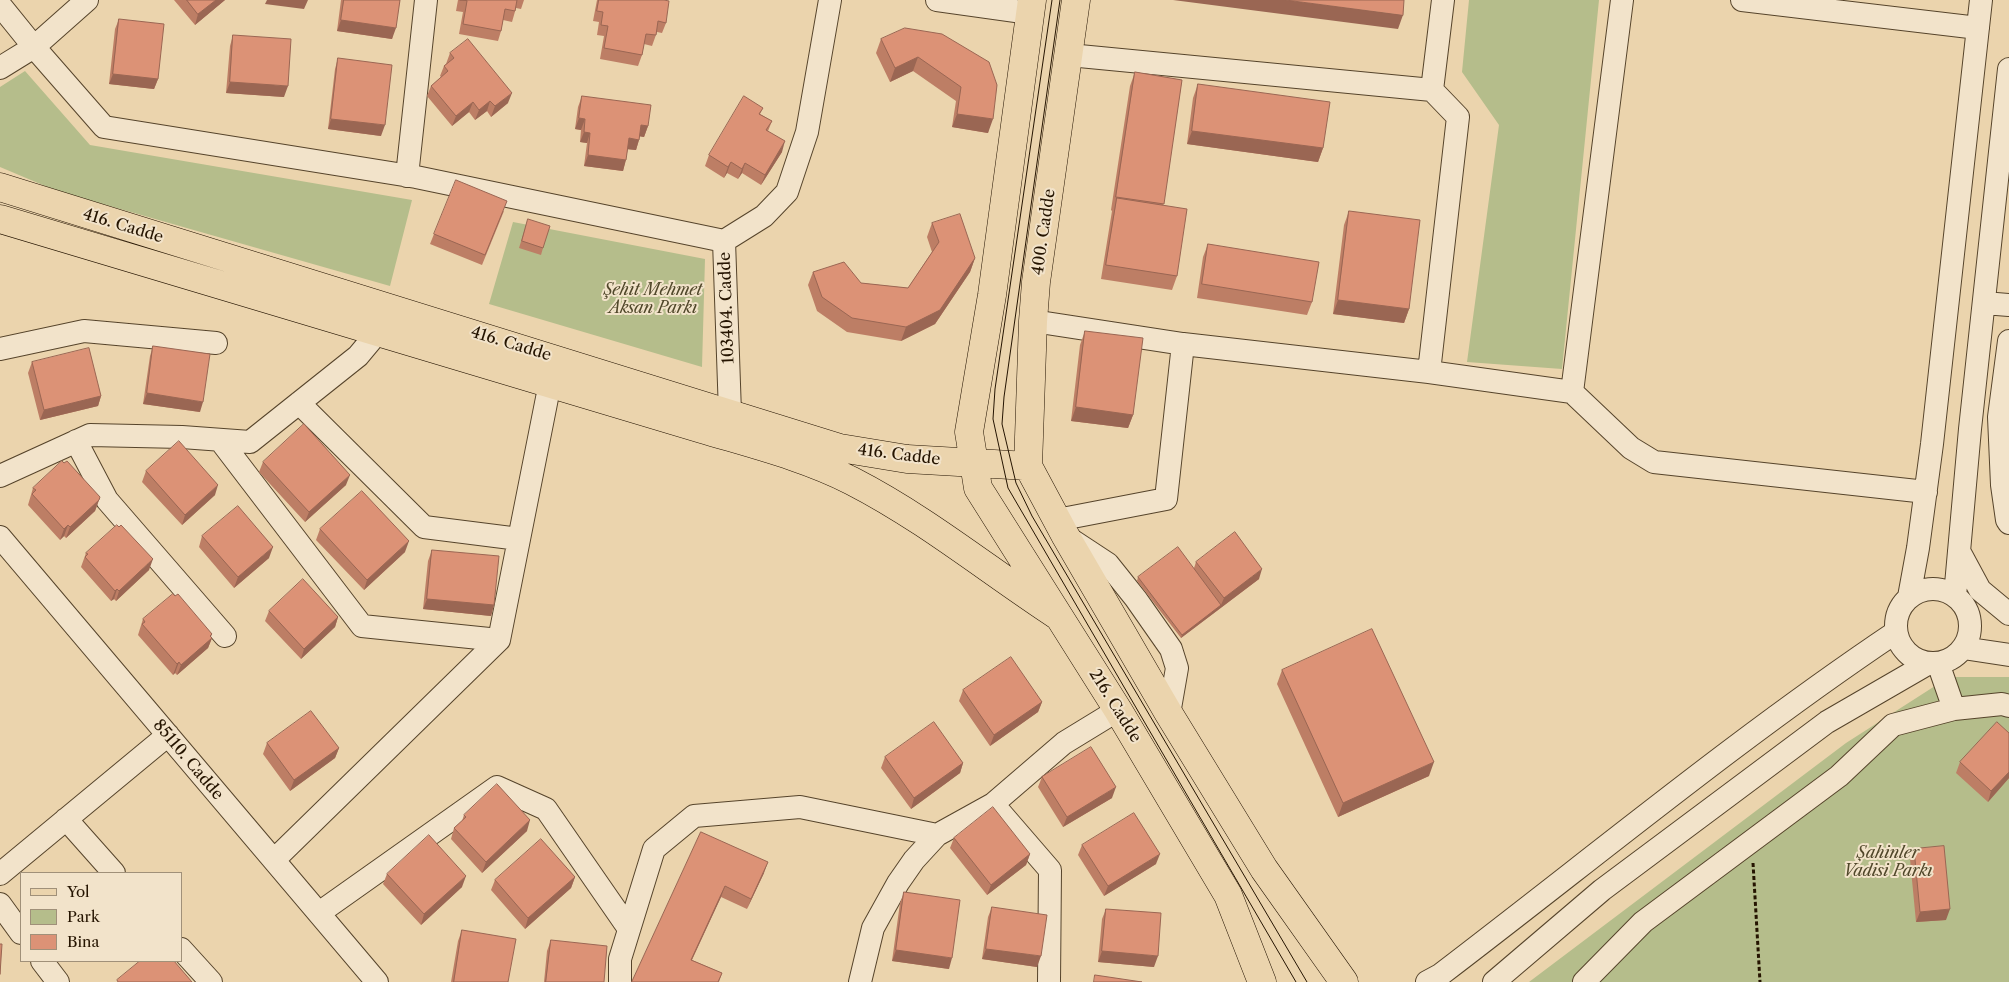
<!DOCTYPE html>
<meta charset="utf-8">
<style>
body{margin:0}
#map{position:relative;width:2009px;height:982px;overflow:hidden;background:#ebd4ad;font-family:"Libre Caslon Text",serif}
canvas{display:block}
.legend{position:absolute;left:20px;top:872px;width:162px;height:90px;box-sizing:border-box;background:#f2e3ca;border:1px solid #a09079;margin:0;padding:6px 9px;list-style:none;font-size:15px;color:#251400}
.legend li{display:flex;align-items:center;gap:10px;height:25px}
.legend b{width:25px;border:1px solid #a09079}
</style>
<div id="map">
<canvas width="2009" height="982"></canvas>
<ul class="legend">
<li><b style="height:6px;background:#ebd4ad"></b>Yol</li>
<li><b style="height:14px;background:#b5bd8b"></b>Park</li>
<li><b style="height:14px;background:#dc9276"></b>Bina</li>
</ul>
</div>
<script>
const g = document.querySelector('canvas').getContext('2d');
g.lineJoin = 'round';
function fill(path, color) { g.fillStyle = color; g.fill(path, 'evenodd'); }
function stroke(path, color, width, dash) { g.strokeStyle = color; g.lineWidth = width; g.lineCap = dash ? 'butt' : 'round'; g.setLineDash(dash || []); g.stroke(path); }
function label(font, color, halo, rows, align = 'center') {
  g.font = font + ' "Libre Caslon Text",serif'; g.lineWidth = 4; g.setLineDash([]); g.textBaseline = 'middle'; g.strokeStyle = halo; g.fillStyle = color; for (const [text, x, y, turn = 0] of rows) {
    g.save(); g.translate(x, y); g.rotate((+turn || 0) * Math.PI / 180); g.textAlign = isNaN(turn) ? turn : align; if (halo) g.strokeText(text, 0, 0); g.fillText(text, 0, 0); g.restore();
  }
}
fill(new Path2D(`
 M 1469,0 L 1599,0 L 1562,369 L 1467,362 L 1499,125 L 1462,72 Z
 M 25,71 L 90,145 L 412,200 L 390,286 L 57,191 L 0,167 L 0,87 Z
 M 513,222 L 705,259 L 702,367 L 489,304 Z
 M 1949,677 L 2009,677 L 2009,982 L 1529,982 L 1846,743 Z`), '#b5bd8b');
const minor = new Path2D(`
 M 937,0 L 1030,13
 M 1742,0 L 1978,28
 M 0,5 L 34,47 L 104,127 L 416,177 L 724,241
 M 1069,55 L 1432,90 L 1443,0
 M 0,68 L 34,47 L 87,0
 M 407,176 L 426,0
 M 1984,303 L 2009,305
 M 1033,321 L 1183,344 L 1429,372 L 1572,392 L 1631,448 L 1654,462 L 1926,492
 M 2009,341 L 1999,417 L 2002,485 L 2007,520 L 2009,523
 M 0,349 L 84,331 L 216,343
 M 1429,372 L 1458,117 L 1432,90
 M 1572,392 L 1622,0
 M 299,403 L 424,527 L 519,539
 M 730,413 L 724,241 L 764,216 L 787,192 L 807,132 L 830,0
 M 220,440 L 362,626 L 499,640
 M 76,441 L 107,500 L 225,636
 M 0,476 L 90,435 L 182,437 L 250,442 L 358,356 L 378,332
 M 1057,520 L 1166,499 L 1183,344
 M 0,537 L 377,982
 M 1067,537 L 1108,564 L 1136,599 L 1171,649 L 1177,668 L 1169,714
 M 1959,551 L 1980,590 L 2009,614
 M1896 626a37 37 0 1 1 74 0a37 37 0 1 1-74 0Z
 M 1955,596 L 1970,429 L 2009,69
 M 1909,597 L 1918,548 L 1932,444 L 1981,0
 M 1963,648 L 2009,655
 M 1938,663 L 1954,709
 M 993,804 L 1050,870 L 1049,982
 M 66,819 L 114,873
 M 274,860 L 499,640 L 550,383
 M 0,874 L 168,735
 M 0,904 L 21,933
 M 319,913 L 497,787 L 546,809 L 629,929
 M 181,949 L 211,982
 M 42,961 L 58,982
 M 620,982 L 620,959 L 654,849 L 694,816 L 800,807 L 937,835
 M 860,982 L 873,928 L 898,883 L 914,860 L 937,835 L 993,804 L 1064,743 L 1118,710
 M 1427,982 L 1440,975 C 1591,860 1738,738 1896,632
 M 1494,982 L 1602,890 L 1827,722 L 1929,663
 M 1584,982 L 1643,922 L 1839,776 L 1893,725 L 1954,709 L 2002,704 L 2009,706`);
const major = new Path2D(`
 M 1032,0 L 992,295 L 969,432 L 978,488 L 1118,710 L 1228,895 L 1262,982
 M 0,187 L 840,448 L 907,459 L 1028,466
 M 0,219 L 702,429 C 752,444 805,457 852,481 C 926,519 989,571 1058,616
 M 1028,466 L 1065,535 L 1169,714 L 1264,869 L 1344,982
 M 1028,466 L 1033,321 L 1036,282 L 1076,0`);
stroke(minor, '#56442b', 24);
stroke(major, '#251400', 29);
stroke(new Path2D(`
 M 1753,863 L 1760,982`), '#251400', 3, [4, 2.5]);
stroke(minor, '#f2e3ca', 22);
stroke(major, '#ebd4ad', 28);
stroke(new Path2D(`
 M 1052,0 L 995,389 L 993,419 L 1008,488 L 1296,982
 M 1060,0 L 1004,397 L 1002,424 L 1016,483 L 1032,516 L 1307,982`), '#251400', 1);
fill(new Path2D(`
 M 174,0 L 225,0 L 195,25 Z
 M 341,0 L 400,0 L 392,39 L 337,31 Z
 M 458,0 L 524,0 L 521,9 L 516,8 L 512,22 L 503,20 L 501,31 L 498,41 L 459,34 L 463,12 L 456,11 Z
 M 597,0 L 664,0 L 666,23 L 662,33 L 657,32 L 652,46 L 644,44 L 642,55 L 638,66 L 600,59 L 604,36 L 597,35 L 599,22 L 593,21 Z
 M 119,19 L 158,79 L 154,89 L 109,84 L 115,29 Z
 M 233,35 L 284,97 L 226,93 L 230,46 Z
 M 881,39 L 997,85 L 988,133 L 952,127 L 956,101 L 913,71 L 890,82 L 876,53 Z
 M 450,53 L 508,103 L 491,117 L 487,111 L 475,120 L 469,112 L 452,126 L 427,96 L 431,86 L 441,77 L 440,76 L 444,66 L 446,64 Z
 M 338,58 L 381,136 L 328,129 L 335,69 Z
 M 1135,72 L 1182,80 L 1163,206 L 1177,276 L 1172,290 L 1101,279 L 1112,211 L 1111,210 L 1130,86 Z
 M 1198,84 L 1323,148 L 1318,162 L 1187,144 L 1193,98 Z
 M 582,96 L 648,126 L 644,137 L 640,136 L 636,150 L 628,149 L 623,171 L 584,166 L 587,143 L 580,142 L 581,130 L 575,129 L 578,107 Z
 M 763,108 L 760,114 L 772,121 L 768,131 L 782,152 L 761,185 L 742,173 L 738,179 L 727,173 L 724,178 L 705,166 L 709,155 Z
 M 504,211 L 482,265 L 430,244 L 434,234 Z
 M 1349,211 L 1409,309 L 1404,323 L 1333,314 L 1344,225 Z
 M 528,219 L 543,248 L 541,255 L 519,248 Z
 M 932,223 L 975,258 L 970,272 L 935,324 L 901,341 L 847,332 L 817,311 L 808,285 L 813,272 L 861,283 L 908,288 L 932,252 L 927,237 Z
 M 1208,244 L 1312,302 L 1307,315 L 1197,298 L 1203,257 Z
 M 1085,331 L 1133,415 L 1128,428 L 1071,421 L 1080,345 Z
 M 153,346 L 200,412 L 143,404 L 150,356 Z
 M 32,362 L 101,396 L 98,406 L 40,420 L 28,373 Z
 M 263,462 L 346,485 L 305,522 L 259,472 Z
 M 146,471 L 215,495 L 182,525 L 142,482 Z
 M 33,488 L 99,500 L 95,511 L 66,538 L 64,536 L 60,540 L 28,505 Z
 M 320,529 L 405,552 L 364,590 L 316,540 Z
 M 202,536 L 269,558 L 234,588 L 199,547 Z
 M 432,550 L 494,605 L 491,616 L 423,609 L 428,561 Z
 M 86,553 L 149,570 L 116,601 L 114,599 L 111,601 L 81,567 Z
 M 1196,562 L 1259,579 L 1181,638 L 1137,581 L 1138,577 L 1194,568 Z
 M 269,611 L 338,617 L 335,627 L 301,659 L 265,621 Z
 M 143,619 L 211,637 L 212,638 L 208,648 L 177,675 L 175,673 L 173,675 L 138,635 Z
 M 1282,670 L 1429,776 L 1338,817 L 1277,684 Z
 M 963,690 L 1042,702 L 1038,712 L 990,746 L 959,701 Z
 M 267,743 L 339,748 L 335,758 L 290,791 L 263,754 Z
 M 885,757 L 963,763 L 960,773 L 911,809 L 881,768 Z
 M 1960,762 L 2009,778 L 1988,802 L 1956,773 Z
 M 1042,777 L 1112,798 L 1063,827 L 1038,787 Z
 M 464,815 L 527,831 L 482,873 L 451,839 L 454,828 L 462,821 Z
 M 701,832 L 764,873 L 747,909 L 721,897 L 692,960 L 722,973 L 719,982 L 632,982 Z
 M 954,838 L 1030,854 L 1026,865 L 987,895 L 950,848 Z
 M 1082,845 L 1156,864 L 1104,896 L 1078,855 Z
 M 1914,849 L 1946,920 L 1916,922 L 1910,859 Z
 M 387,874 L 462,887 L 421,925 L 383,884 Z
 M 575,877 L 571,888 L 525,929 L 491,890 L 495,880 Z
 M 904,892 L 949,969 L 892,961 L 900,903 Z
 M 992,907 L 1037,967 L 982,959 L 988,917 Z
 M 1106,909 L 1154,967 L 1098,962 L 1102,919 Z
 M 462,930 L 508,982 L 451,982 L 458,941 Z
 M 551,940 L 604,982 L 544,982 L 547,951 Z`), '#bd7e65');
fill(new Path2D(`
 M 216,0 L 225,0 L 195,25 L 198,14 Z
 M 267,0 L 308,0 L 304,9 L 265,4 Z
 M 1173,0 L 1286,0 L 1403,15 L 1398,29 Z
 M 341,20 L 396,28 L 392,39 L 337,31 Z
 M 918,57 L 913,71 L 890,82 L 895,68 Z
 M 113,74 L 158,79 L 154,89 L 109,84 Z
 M 230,82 L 288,86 L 284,97 L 226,93 Z
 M 512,93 L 508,103 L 491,117 L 495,106 Z
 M 490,101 L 487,111 L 475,120 L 479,110 Z
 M 473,102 L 469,112 L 452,126 L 456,116 Z
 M 957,114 L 993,119 L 988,133 L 952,127 Z
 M 579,118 L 585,119 L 581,130 L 575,129 Z
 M 331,119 L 385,125 L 381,136 L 328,129 Z
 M 641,125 L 648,126 L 644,137 L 637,136 Z
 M 1192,131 L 1323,148 L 1318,162 L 1187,144 Z
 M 584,132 L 590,133 L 587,143 L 580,142 Z
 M 629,138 L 639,140 L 636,150 L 625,149 Z
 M 785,141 L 782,152 L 761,185 L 765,175 Z
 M 588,155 L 626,160 L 623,171 L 584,166 Z
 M 731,162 L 727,173 L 724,178 L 728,167 Z
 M 745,163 L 742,173 L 738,179 L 742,169 Z
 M 975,258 L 970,272 L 935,324 L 901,341 L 906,327 Z
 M 1338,300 L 1409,309 L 1404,323 L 1333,314 Z
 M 147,393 L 203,402 L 200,412 L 143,404 Z
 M 101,396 L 98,406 L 40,420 L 44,410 Z
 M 1076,407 L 1133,415 L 1128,428 L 1071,421 Z
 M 350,475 L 346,485 L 305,522 L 309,512 Z
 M 218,485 L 215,495 L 182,525 L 185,515 Z
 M 99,500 L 95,511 L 66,538 L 70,527 Z
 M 68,525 L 64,536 L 60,540 L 64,529 Z
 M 409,541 L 405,552 L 364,590 L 367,580 Z
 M 273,547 L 269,558 L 234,588 L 238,577 Z
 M 153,559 L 149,570 L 116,601 L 119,591 Z
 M 1262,569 L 1259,579 L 1181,638 L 1182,635 L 1221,605 L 1224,598 Z
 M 117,589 L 114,599 L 111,601 L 115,591 Z
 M 427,599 L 494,605 L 491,616 L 423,609 Z
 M 338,617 L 335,627 L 301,659 L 304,649 Z
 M 212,634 L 210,639 L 212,638 L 208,648 L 177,675 L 181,665 Z
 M 179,662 L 175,673 L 173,675 L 177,664 Z
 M 1042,702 L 1038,712 L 990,746 L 994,735 Z
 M 339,748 L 335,758 L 290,791 L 294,780 Z
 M 1434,762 L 1429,776 L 1338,817 L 1343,803 Z
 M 963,763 L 960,773 L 911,809 L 914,798 Z
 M 2009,772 L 2009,778 L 1988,802 L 1991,791 Z
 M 1116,787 L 1112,798 L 1063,827 L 1067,817 Z
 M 530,820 L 527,831 L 482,873 L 486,862 Z
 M 1030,854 L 1026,865 L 987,895 L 991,885 Z
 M 1160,854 L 1156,864 L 1104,896 L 1108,886 Z
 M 768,862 L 764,873 L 747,909 L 751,899 Z
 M 466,876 L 462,887 L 421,925 L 424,914 Z
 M 575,877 L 571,888 L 525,929 L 528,918 Z
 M 725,886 L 721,897 L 687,970 L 691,960 Z
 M 1950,909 L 1946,920 L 1916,922 L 1920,912 Z
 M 986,949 L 1041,956 L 1037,967 L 982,959 Z
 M 896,950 L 952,958 L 949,969 L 892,961 Z
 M 1102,951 L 1158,956 L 1154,967 L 1098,962 Z`), '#9a6653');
const building = new Path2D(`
 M 187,0 L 216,0 L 198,14 Z
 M 344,0 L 400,0 L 396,28 L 341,20 Z
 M 460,0 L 517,0 L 515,11 L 505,9 L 501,31 L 463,24 L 467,1 Z
 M 599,0 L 664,0 L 669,1 L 666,23 L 658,21 L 656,35 L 646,34 L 642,55 L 604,48 L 608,26 L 601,25 L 603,12 L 597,11 Z
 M 1286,0 L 1404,0 L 1403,15 Z
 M 119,19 L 164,24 L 158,79 L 113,74 Z
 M 905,28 L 942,34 L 989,62 L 997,85 L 993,119 L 957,114 L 961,87 L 918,57 L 895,68 L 881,39 Z
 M 233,35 L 291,39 L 288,86 L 230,82 Z
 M 468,39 L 512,93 L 495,106 L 490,101 L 479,110 L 473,102 L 456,116 L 431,86 L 448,71 L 444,66 L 454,58 L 450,53 Z
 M 338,58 L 392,65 L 385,125 L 331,119 Z
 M 1135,72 L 1182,80 L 1164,204 L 1116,197 Z
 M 1198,84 L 1330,102 L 1323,148 L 1192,131 Z
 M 582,96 L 651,105 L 648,126 L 641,125 L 639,140 L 629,138 L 626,160 L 588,155 L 590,133 L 584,132 L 585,119 L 579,118 Z
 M 744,96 L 763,108 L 759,114 L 772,121 L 766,130 L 785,141 L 765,175 L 745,163 L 742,169 L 731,162 L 728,167 L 709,155 Z
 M 456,180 L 507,201 L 485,255 L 434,234 Z
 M 1117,198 L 1187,209 L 1177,276 L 1106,265 Z
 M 1349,211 L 1420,220 L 1409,309 L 1338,300 Z
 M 960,214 L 975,258 L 940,310 L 906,327 L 852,318 L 822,297 L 813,272 L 844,262 L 861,283 L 908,288 L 939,242 L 932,223 Z
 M 528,219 L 550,226 L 543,248 L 522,241 Z
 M 1208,244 L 1319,262 L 1312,302 L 1202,284 Z
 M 1085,331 L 1143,338 L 1133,415 L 1076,407 Z
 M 153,346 L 210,354 L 203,402 L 147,393 Z
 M 89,348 L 101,396 L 44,410 L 32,362 Z
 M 304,424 L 350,475 L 309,512 L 263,462 Z
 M 179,441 L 218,485 L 185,515 L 146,471 Z
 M 62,461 L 64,463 L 67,461 L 100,497 L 99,500 L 70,527 L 68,525 L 64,529 L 32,494 L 36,490 L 33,488 Z
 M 362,491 L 409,541 L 367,580 L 320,529 Z
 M 238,506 L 273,547 L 238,577 L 202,536 Z
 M 117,525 L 119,527 L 121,525 L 153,559 L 119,591 L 117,589 L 115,591 L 85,557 L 88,554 L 86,553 Z
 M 1235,532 L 1262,569 L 1224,598 L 1196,562 Z
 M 1178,547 L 1221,605 L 1182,635 L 1138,577 Z
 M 432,550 L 499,556 L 494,605 L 427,599 Z
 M 303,579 L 338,617 L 304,649 L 269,611 Z
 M 173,594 L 175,596 L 178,594 L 212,634 L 210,636 L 212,638 L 181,665 L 179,662 L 177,664 L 142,624 L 145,622 L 143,619 Z
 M 1372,629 L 1434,762 L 1343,803 L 1282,670 Z
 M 1011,657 L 1042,702 L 994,735 L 963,690 Z
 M 311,711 L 339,748 L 294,780 L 267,743 Z
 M 934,722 L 963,763 L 914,798 L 885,757 Z
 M 1997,722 L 2009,733 L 2009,772 L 1991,791 L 1960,762 Z
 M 1091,747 L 1116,787 L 1067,817 L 1042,777 Z
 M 497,784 L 530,820 L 486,862 L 454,828 L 466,817 L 464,815 Z
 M 993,807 L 1030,854 L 991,885 L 954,838 Z
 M 1134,813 L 1160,854 L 1108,886 L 1082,845 Z
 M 701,832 L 768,862 L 751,899 L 725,886 L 691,960 L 722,973 L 718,982 L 632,982 Z
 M 429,835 L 466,876 L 424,914 L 387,874 Z
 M 541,839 L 575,877 L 528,918 L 495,880 Z
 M 1944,846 L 1950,909 L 1920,912 L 1914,849 Z
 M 904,892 L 960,900 L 952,958 L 896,950 Z
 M 992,907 L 1047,915 L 1041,956 L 986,949 Z
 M 1106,909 L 1161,913 L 1158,956 L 1102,951 Z
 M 462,930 L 516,939 L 508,982 L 454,982 Z
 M 551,940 L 607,946 L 604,982 L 546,982 Z
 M 0,944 L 2,944 L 0,974 Z
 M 140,961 L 174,961 L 192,982 L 118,982 L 117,980 Z
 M 1095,975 L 1142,982 L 1094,982 Z`);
fill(building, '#dc9276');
stroke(building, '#9a6653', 1);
label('16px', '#251400', '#f2e3ca', [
 ["416. Cadde",123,226,17],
 ["400. Cadde",1044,232,-82],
 ["103404. Cadde",727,308,-92],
 ["416. Cadde",511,344,17],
 ["416. Cadde",899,455,7],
 ["216. Cadde",1115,706,58],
 ["85110. Cadde",188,760,50]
]);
label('italic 16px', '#50472a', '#f2e3ca', [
 ["Şehit Mehmet",653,290],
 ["Aksan Parkı",653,308],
 ["Şahinler",1888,853],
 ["Vadisi Parkı",1888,871]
]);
</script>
